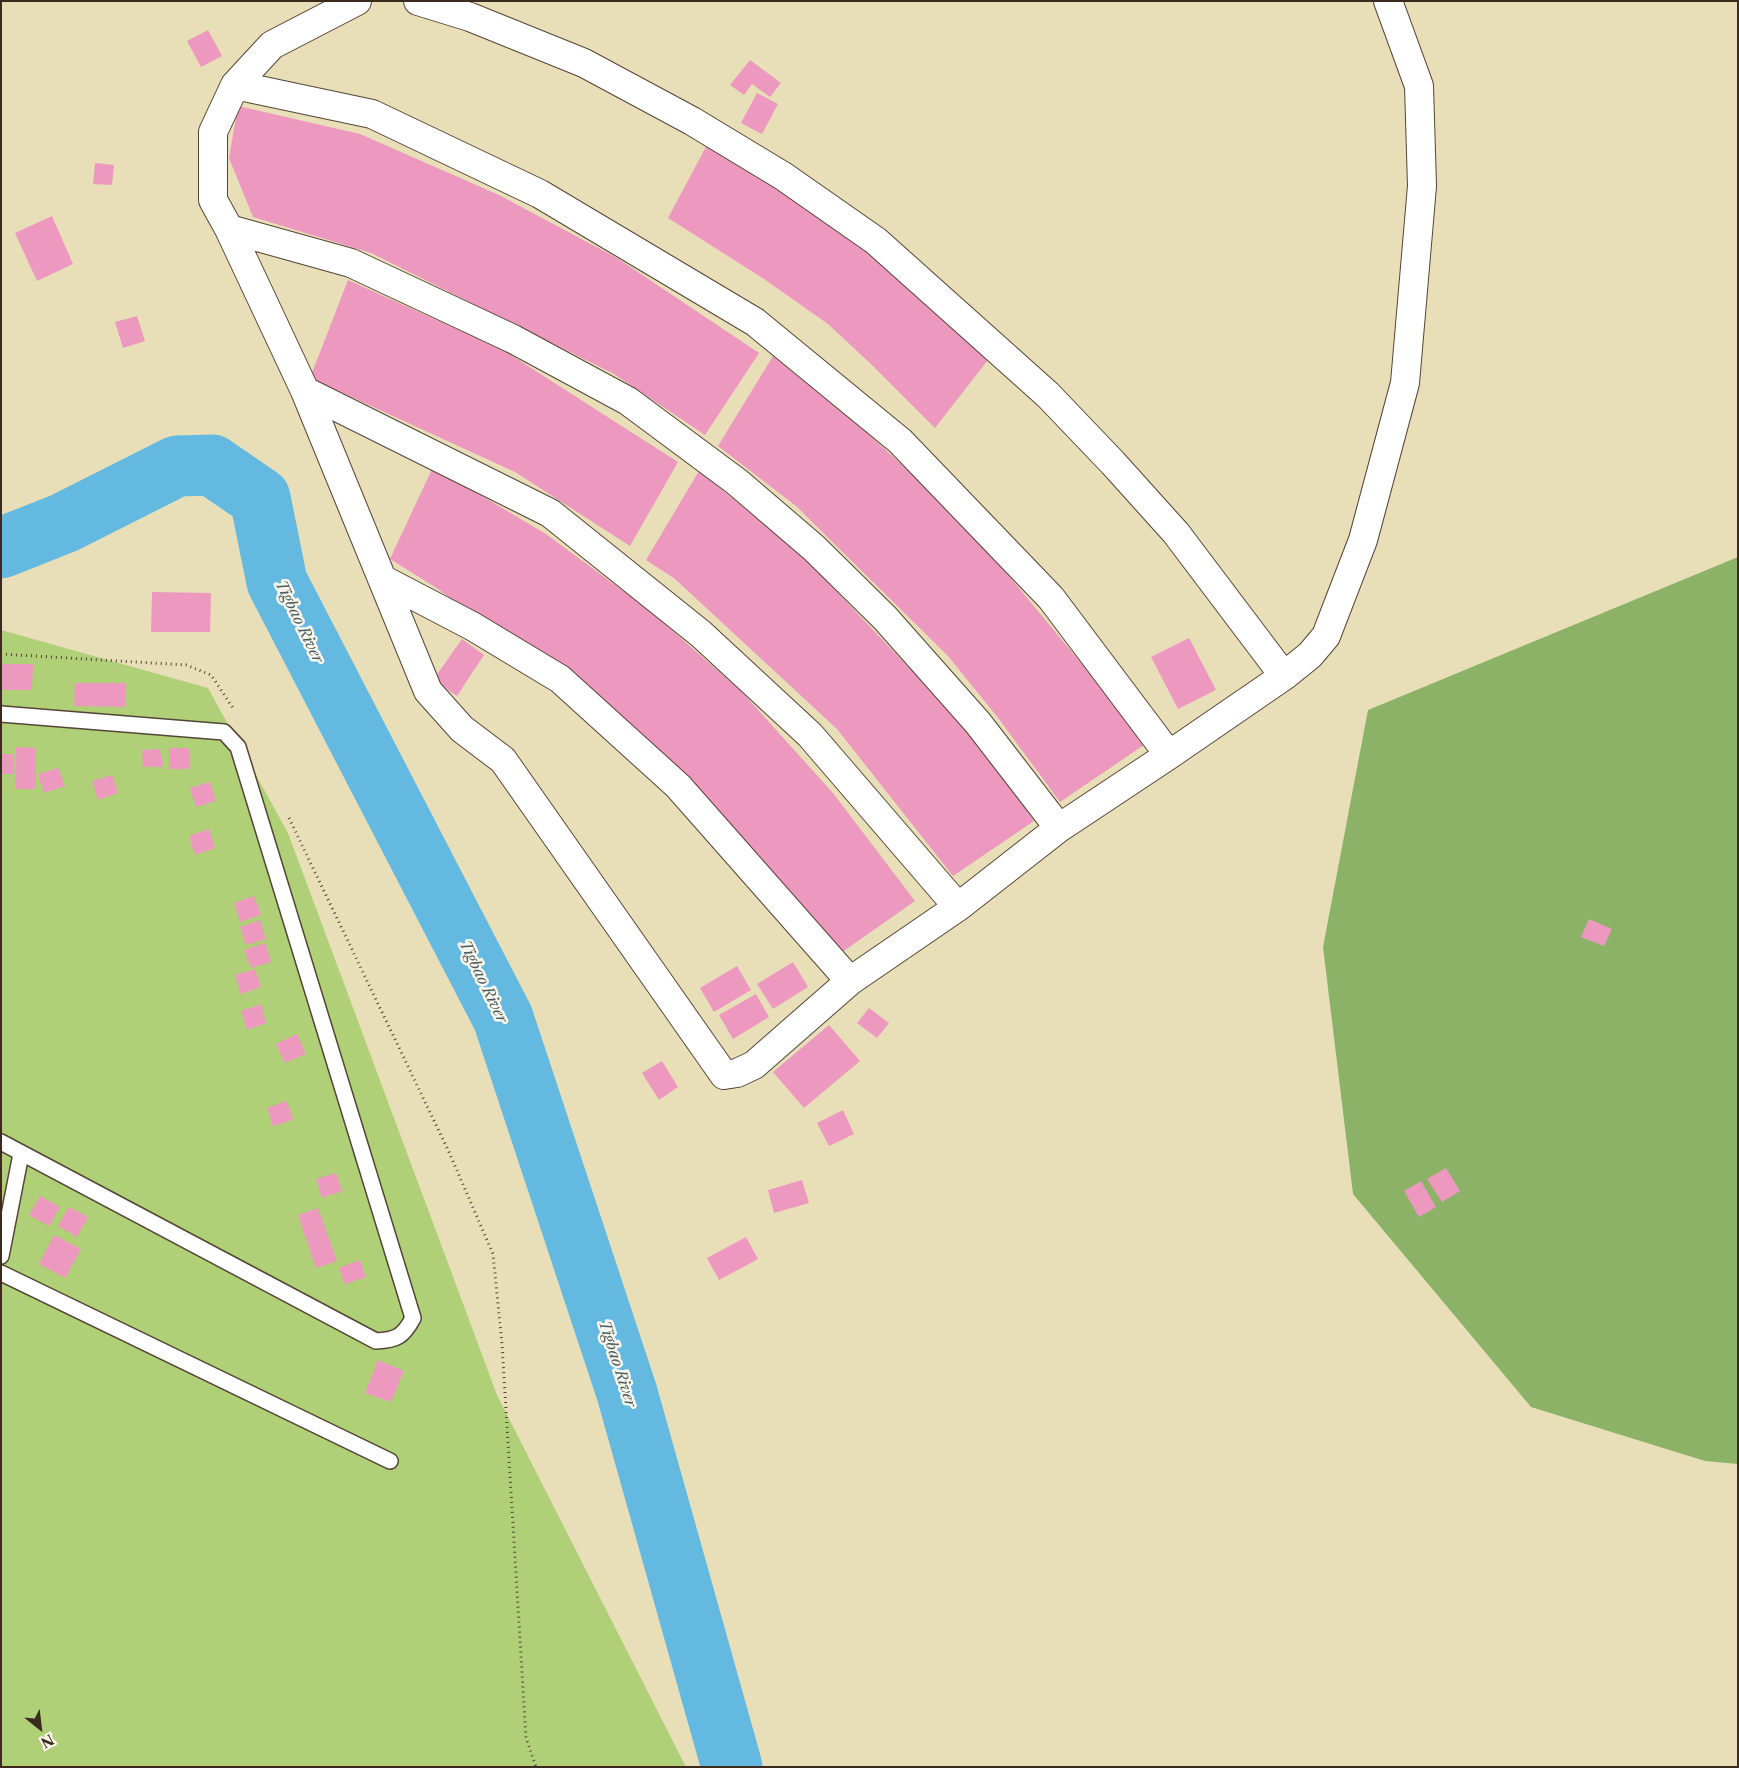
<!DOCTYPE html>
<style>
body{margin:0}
#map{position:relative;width:1739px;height:1768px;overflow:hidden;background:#e8dfb9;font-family:"Libre Caslon Text",serif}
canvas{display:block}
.frame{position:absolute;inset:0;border:2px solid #3b2a1e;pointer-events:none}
.north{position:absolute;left:15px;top:1703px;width:50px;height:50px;-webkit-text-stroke:4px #fbf7ec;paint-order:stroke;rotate:151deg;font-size:14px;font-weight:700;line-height:20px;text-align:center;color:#3b2a1e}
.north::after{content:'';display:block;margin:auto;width:18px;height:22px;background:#3b2a1e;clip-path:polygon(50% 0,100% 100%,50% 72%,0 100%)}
</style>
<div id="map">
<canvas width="1739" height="1768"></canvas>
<div class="frame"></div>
<div class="north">N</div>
</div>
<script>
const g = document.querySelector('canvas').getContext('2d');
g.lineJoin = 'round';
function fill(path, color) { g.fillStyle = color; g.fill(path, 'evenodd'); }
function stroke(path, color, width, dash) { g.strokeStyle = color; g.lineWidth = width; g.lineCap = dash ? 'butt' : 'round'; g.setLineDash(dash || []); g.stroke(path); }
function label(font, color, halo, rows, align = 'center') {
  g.font = font + ' "Libre Caslon Text",serif'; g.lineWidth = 5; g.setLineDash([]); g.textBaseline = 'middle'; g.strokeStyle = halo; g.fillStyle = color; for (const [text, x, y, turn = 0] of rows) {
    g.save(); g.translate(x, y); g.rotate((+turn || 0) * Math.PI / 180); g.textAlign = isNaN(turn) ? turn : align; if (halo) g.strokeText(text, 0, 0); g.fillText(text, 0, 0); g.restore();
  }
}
fill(new Path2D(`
 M 1,630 L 208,688 L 288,833 L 497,1395 L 686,1767 L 1,1767 Z`), '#b0d078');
fill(new Path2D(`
 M 1738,557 L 1738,1464 L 1705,1461 L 1531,1407 L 1353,1194 L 1323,947 L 1368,710 Z`), '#8cb268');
stroke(new Path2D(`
 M 1,548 L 64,523 L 177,466 L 212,465 L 260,498 L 277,582 L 503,1018 L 627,1393 L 732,1767`), '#64b9e0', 61);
fill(new Path2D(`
 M 208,30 L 222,56 L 201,67 L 187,41 Z
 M 750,60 L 781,83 L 770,97 L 752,84 L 744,95 L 730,85 Z
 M 757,93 L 778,104 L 762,134 L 741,123 Z
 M 238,106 L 360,134 L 499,195 L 617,258 L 759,353 L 705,435 L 614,374 L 371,253 L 253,217 L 229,158 Z
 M 708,143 L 822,214 L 879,260 L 991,356 L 935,428 L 873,366 L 828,324 L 764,279 L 668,218 Z
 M 95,163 L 114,165 L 112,185 L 93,184 Z
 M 52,216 L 73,264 L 37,281 L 15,233 Z
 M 348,280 L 503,350 L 678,462 L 630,546 L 515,472 L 310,378 Z
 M 137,316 L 145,341 L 123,348 L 115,322 Z
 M 773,356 L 863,429 L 926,487 L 994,558 L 1096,681 L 1144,745 L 1060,802 L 999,719 L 948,656 L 796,506 L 718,446 Z
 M 433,467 L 546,534 L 649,610 L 741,691 L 833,793 L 915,901 L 838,955 L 741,836 L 663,753 L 435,587 L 390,559 Z
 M 699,471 L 804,557 L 951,712 L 1004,776 L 1034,821 L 953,876 L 837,729 L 675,579 L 646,560 Z
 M 152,592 L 211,593 L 210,632 L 151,632 Z
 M 1189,638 L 1216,690 L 1178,709 L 1151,657 Z
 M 462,639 L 484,655 L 457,696 L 433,680 Z
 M 1,664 L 33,664 L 32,690 L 1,690 Z
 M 75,683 L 126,683 L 125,707 L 74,706 Z
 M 16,747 L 36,748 L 36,789 L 15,789 Z
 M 169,748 L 189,748 L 189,769 L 169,769 Z
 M 160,749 L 163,767 L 143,767 L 142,750 Z
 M 1,754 L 13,754 L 14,774 L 1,774 Z
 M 58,768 L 65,786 L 44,793 L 38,774 Z
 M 112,775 L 118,793 L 98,800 L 92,781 Z
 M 210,782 L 216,801 L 196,807 L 190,788 Z
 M 209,829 L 215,848 L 195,855 L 189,836 Z
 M 254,896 L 261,915 L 240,922 L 234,903 Z
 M 1589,919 L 1612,929 L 1604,946 L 1581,937 Z
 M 260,920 L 266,939 L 246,945 L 240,927 Z
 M 265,943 L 271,962 L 251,968 L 244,950 Z
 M 793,962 L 808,987 L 773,1009 L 757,984 Z
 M 737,966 L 751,990 L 714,1012 L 700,988 Z
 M 255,969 L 261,987 L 241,994 L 235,975 Z
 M 756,994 L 769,1017 L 733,1039 L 719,1015 Z
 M 261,1004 L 266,1023 L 247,1030 L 241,1011 Z
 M 869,1008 L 889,1023 L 877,1038 L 857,1023 Z
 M 829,1025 L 860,1061 L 804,1108 L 773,1072 Z
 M 297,1034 L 306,1054 L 285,1063 L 276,1044 Z
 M 662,1061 L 678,1087 L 659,1100 L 642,1073 Z
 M 287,1101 L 293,1120 L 273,1126 L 267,1108 Z
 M 843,1110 L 854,1134 L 829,1146 L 817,1123 Z
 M 1446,1168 L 1460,1191 L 1442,1202 L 1427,1179 Z
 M 336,1173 L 342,1191 L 322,1198 L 316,1179 Z
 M 802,1180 L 809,1203 L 774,1213 L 768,1190 Z
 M 1421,1181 L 1436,1207 L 1419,1217 L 1404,1191 Z
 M 40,1196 L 60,1207 L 49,1226 L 29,1215 Z
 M 69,1207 L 88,1217 L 77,1237 L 58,1226 Z
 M 318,1208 L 337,1261 L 316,1268 L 298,1215 Z
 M 54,1235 L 81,1249 L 65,1278 L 39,1264 Z
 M 746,1237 L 758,1259 L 719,1280 L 707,1258 Z
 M 360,1260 L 366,1277 L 345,1284 L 339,1268 Z
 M 378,1360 L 404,1371 L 391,1402 L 365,1393 Z`), '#ec98bf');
const lane = new Path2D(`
 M 1,714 L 224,732 L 238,747 L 413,1318 C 403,1337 396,1340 376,1341 L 1,1142
 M 1,1256 L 21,1154
 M 1,1273 L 390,1461`);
const street = new Path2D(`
 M 357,1 L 272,45 L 235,85 L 213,132 L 213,200 L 229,229 L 305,391 L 428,691 L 462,729 L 503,760 L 724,1075 L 737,1073 L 754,1065 L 850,981 L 958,907 L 1059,828 L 1169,755 L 1284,676 L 1310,655 L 1326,636 L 1363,540 L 1405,383 L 1422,186 L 1419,86 L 1388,1
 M 418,1 L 470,17 L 584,63 L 692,121 L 783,176 L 876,241 L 1048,395 L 1113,463 L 1176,533 L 1284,676
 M 235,85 L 372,114 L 540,194 L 755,322 L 900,441 L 1051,598 L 1169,755
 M 229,229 L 351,263 L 513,339 L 628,401 L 737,482 L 814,548 L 885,618 L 978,723 L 1059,828
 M 305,391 L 550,513 L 701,634 L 810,735 L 958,907
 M 382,579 L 472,626 L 560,679 L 678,786 L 850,981`);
stroke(lane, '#554535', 18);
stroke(street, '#554535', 30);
stroke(new Path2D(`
 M 1,654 L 186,665 L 211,675 L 233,708
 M 289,818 L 449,1152 L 493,1254 L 502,1344 L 526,1738 L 536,1767`), '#554535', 3, [1, 4]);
stroke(lane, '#fff', 15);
stroke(street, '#fff', 28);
label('italic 15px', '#495c62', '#fbf7ec', [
 ["Tigbao River",299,622,64],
 ["Tigbao River",483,982,64],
 ["Tigbao River",617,1364,72]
]);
</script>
